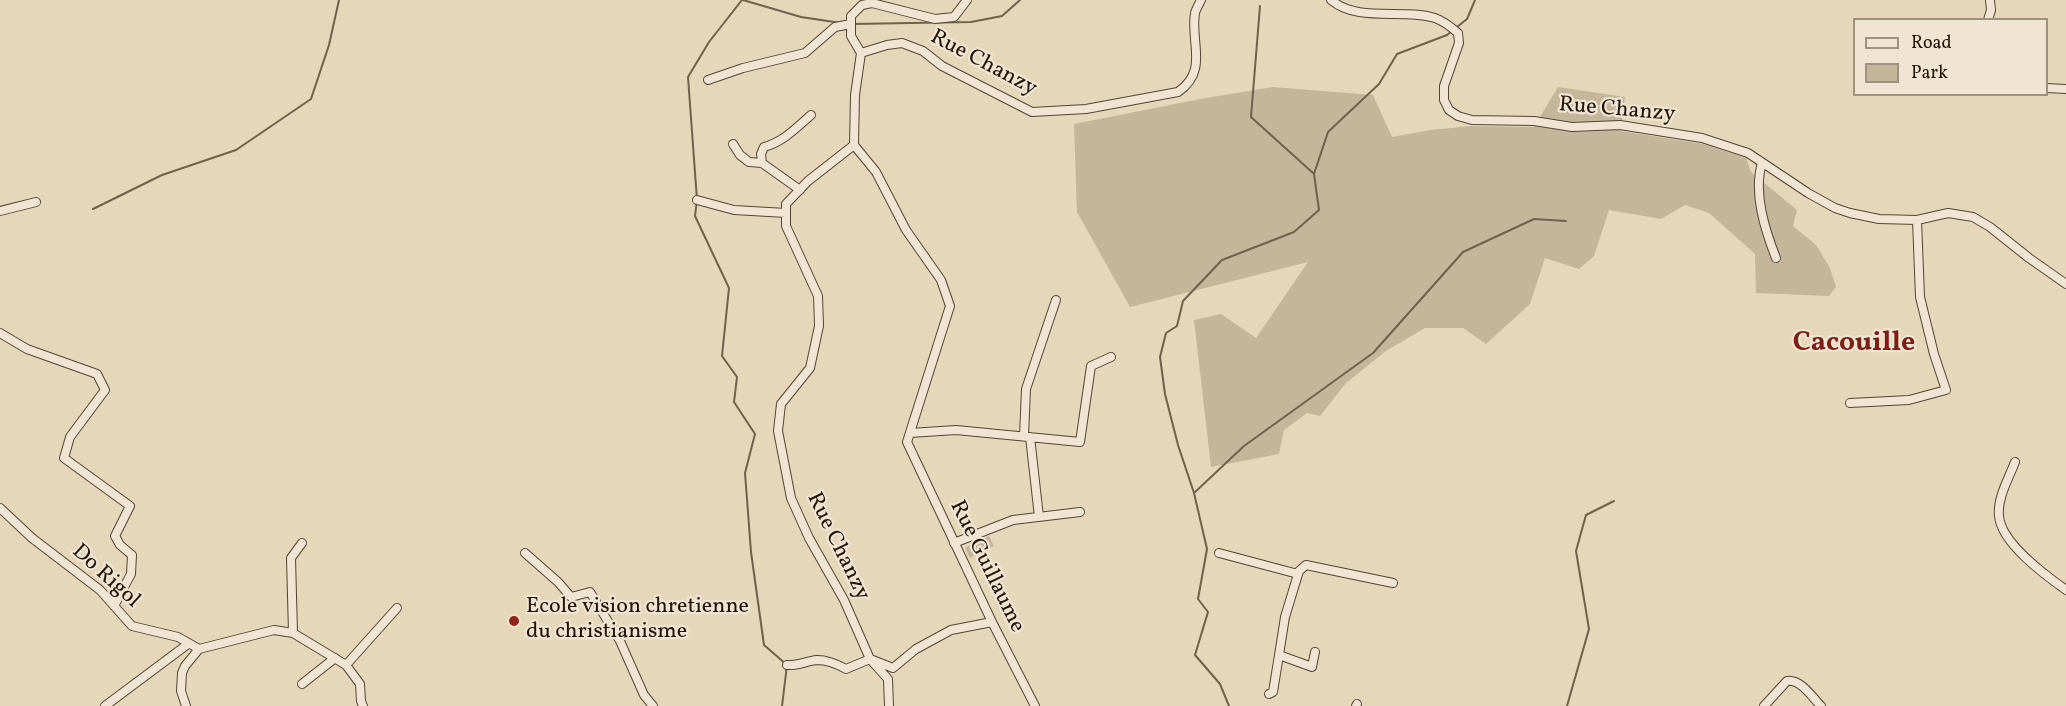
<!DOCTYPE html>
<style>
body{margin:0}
#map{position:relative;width:2066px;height:706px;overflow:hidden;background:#e6d7ba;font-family:Vollkorn,serif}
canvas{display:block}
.legend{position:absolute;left:1853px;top:18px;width:195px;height:78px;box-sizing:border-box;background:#efe5d2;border:2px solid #9d9180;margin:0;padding:8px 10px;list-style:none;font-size:18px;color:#231406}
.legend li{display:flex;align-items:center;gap:12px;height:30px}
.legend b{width:30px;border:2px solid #9d9180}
</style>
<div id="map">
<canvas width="2066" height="706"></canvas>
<ul class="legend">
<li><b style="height:8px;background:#efe5d2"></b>Road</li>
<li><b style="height:16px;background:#c5b69b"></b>Park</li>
</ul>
</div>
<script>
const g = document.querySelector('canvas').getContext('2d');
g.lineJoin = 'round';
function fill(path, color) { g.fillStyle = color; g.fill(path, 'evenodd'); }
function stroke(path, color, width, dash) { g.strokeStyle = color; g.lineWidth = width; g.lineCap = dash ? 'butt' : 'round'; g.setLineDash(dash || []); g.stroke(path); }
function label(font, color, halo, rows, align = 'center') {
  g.font = font + ' Vollkorn,serif'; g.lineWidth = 4.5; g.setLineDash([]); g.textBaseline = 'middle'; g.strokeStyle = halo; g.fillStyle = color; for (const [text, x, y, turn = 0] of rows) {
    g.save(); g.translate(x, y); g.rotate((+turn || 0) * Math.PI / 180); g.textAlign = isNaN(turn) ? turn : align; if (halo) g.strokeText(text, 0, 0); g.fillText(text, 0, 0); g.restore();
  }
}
fill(new Path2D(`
 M 1273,87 L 1373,95 L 1392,137 L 1430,130 L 1472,126 L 1534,127 L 1558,87 L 1625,97 L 1621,131 L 1703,144 L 1746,158 L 1751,172 L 1797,210 L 1793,226 L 1816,245 L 1830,268 L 1836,287 L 1829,296 L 1756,293 L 1755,254 L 1709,213 L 1685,205 L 1661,219 L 1609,210 L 1594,256 L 1579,269 L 1545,258 L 1530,304 L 1486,344 L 1463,328 L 1425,328 L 1386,351 L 1346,383 L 1320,416 L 1307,413 L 1284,430 L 1279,454 L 1211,467 L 1194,320 L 1221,314 L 1256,338 L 1308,262 L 1130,307 L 1077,212 L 1074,124 L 1200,99 Z
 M 989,536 L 994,546 L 970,558 L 965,548 Z`), '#c5b69b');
stroke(new Path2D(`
 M 742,0 L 709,42 L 688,77 L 697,200 L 695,216 L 729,288 L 722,356 L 737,377 L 734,402 L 755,434 L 745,473 L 751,552 L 764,645 L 787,665 L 782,706
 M 743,0 L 801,17 L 841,23
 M 1260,6 L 1251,117 L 1313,173
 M 852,24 L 971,22 L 1002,16 L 1020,0
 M 93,209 L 162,175 L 236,150 L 311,99 L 329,45 L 339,0
 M 1194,493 L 1244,446 L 1373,353 L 1463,252 L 1534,219 L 1566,221
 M 1229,706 L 1220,684 L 1195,655 L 1208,612 L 1198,599 L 1207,549 L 1194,493 L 1178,445 L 1165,394 L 1160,357 L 1166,333 L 1177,326 L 1183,301 L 1222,260 L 1294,232 L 1319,210 L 1314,174 L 1328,132 L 1379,84 L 1397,54 L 1447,35 L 1467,19 L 1475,0
 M 1567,706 L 1589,629 L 1576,551 L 1586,515 L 1614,501`), '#70614d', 2);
const minor = new Path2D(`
 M 1331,0 C 1358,23 1403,8 1435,18 C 1444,21 1451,27 1458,33 L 1459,43 L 1444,86 L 1444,100 L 1449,110 L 1458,116 L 1472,120 L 1534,121 L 1572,127 L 1620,125 L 1702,138 L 1748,153 L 1808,193 L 1835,208 L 1850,213 L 1879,219 L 1917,220 L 1948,213 L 1973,217 L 1990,227 L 2029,258 L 2066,284
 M 1988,20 L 1991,10 L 1990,0
 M 861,53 L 851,36 L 851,16 L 862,5 L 872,3 L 935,19 L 954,17 L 967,0
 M 708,80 L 743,68 L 805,53 L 835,27 L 851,24
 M 2046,88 L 2066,89
 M 733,144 L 740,155 L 749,162 L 762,163 L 800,190
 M 854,145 L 876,172 L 906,230 L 941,280 L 950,306 L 907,442 L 992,622 L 1035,706
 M 762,163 L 761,154 L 764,147 C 783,142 796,128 811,115
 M 1762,163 C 1753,193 1765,230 1776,258
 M 697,200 L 734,210 L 786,213
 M 0,211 L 36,202
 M 0,333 L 27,349 L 97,374 L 105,390 L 70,437 L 64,458 L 130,506 L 115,536 L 120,545 L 132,555 L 131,574 L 114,606
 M 1850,403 L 1909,400 L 1946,390 L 1934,354 L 1920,297 L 1917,220
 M 910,433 L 956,430 L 1080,442 L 1091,366 L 1111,357
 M 1024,436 L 1026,389 L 1056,300
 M 1030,437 L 1039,517
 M 2015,462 C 2009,478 1997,498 1999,516 C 2001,543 2045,575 2066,590
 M 0,508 L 32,538 L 100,590 L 132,626 L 178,637 L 199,649
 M 954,543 L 1013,520 L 1080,512
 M 525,553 L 558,582 L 571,597 L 590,592 L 620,641 L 644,695 L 653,706
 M 1219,553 L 1298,574
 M 293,633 L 291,558 L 302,543
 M 1279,655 L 1285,617 L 1299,571 L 1306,565 L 1393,583
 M 346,665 L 397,608
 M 787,665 C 798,666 806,661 817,660 C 827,660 837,664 846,669 L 870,659 L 893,668 L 916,649 L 951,630 L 992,622
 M 302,684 L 335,658
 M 1269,694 L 1273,692 L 1279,655 L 1312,667 L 1315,652
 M 105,706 L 188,644
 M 186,706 L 181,691 L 182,673 L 185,666 L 199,649 L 274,630 L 293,633 L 346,665 L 360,684 L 361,701 L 363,706
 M 889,706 L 888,679 L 870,659 L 844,600 L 809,538 L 791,498 L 778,431 L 781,404 L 810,368 L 819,326 L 818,296 L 786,226 L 786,204 L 808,181 L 854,145 L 855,95 L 861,53 L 887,45 L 902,43 L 923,51 L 942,66 L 1032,112 L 1086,109 L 1178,92 C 1209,71 1190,42 1195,13 C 1196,9 1199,4 1201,0
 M 1356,706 L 1357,704
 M 1764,706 L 1787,681 C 1801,679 1812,697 1821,706`);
stroke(minor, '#544533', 10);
stroke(minor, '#efe5d2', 8);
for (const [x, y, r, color] of [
 [514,621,6,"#8f2418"]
]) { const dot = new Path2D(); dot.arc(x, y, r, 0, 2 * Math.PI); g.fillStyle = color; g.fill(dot); stroke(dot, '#efe5d2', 2); }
label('22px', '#231406', '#efe5d2', [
 ["Rue Chanzy",983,64,28],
 ["Rue Chanzy",1617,111,5],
 ["Rue Chanzy",837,547,64],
 ["Rue Guillaume",986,567,64],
 ["Do Rigol",105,577,42]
]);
label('22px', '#231406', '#efe5d2', [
 ["Ecole vision chretienne",526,608],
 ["du christianisme",526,633]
], 'left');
label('bold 28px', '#7a1f14', '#efe5d2', [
 ["Cacouille",1854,345]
]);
</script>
